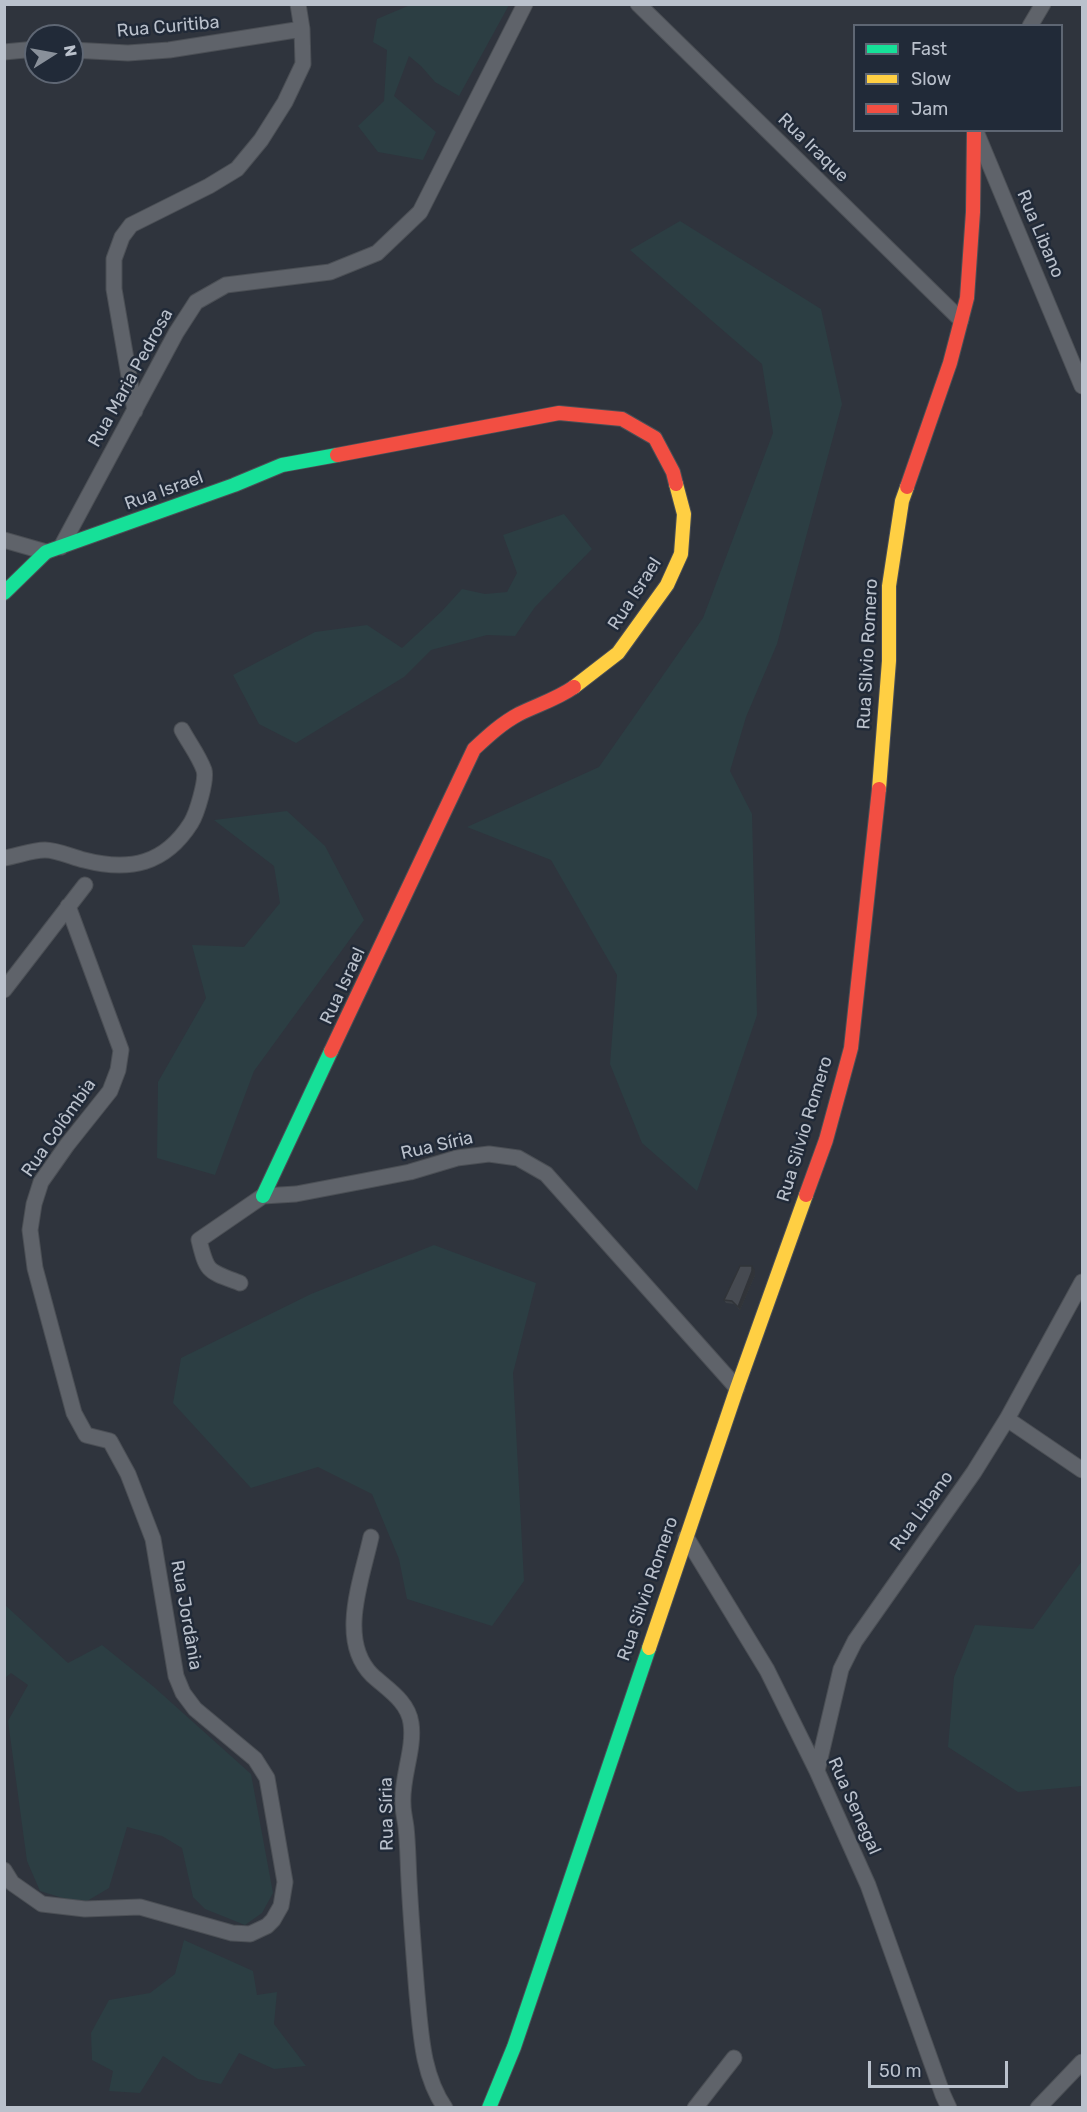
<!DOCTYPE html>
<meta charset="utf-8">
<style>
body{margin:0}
#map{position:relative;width:1087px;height:2112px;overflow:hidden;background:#2f343d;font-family:Rubik,sans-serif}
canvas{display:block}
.frame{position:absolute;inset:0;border:6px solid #bac1cc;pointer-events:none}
.legend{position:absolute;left:853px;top:24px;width:210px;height:108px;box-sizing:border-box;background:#212a38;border:2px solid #5e6673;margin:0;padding:8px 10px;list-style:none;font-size:18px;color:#bac1cc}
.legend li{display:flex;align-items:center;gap:12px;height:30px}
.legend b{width:30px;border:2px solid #5e6673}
.north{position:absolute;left:24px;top:24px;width:60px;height:60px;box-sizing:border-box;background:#212a38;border:2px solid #5e6673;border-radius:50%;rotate:79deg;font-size:16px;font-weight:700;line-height:24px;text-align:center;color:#bac1cc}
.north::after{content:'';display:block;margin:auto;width:21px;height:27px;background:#89909a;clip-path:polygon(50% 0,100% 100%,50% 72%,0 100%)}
.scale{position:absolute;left:868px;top:2061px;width:140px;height:27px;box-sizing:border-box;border:3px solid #bac1cc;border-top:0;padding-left:8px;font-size:18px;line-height:21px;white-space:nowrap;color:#bac1cc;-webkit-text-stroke:4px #212a38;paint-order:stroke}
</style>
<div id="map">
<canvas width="1087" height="2112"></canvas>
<div class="frame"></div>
<ul class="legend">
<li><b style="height:8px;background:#16e098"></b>Fast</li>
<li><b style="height:8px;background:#ffcf43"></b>Slow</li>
<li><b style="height:8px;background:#f24e42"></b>Jam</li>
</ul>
<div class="north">N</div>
<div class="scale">50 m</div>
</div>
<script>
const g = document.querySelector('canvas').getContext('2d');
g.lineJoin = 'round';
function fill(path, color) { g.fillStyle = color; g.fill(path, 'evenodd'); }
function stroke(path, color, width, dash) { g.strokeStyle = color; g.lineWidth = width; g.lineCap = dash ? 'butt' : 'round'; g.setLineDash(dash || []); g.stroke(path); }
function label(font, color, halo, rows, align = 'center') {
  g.font = font + ' Rubik,sans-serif'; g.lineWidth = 5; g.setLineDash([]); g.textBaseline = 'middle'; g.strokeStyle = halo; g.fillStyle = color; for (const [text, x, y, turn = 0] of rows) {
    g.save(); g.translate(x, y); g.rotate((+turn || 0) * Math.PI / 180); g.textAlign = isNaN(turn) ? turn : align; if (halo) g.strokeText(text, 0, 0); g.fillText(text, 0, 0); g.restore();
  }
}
fill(new Path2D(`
 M 410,5 L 509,5 L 459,96 L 435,82 L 421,66 L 409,56 L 394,96 L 436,132 L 423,160 L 378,152 L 358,126 L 384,101 L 387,50 L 373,42 L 377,19 Z
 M 680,221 L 821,309 L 842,404 L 777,644 L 746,717 L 730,771 L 752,814 L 757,1015 L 697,1191 L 642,1143 L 610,1064 L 617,975 L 551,860 L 467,827 L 599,767 L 703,618 L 773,433 L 762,364 L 630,250 Z
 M 564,514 L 592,549 L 535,607 L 515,636 L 487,635 L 431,650 L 404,677 L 296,743 L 259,724 L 233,675 L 315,632 L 367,625 L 402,648 L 442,611 L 462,589 L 485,594 L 507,592 L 517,573 L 503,535 Z
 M 287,811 L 325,846 L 364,920 L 254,1071 L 215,1175 L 157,1158 L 158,1082 L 206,998 L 192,945 L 244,947 L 280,903 L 274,866 L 214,820 Z
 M 434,1245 L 536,1283 L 513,1373 L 524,1581 L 492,1626 L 407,1599 L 399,1559 L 372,1494 L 318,1467 L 251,1488 L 173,1403 L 181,1358 L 311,1294 Z
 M 1082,1561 L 1082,1786 L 1018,1792 L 948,1747 L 954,1677 L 975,1625 L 1033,1629 Z
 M 4,1604 L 68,1663 L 102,1645 L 154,1687 L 251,1774 L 273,1893 L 262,1913 L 245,1925 L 205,1909 L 193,1897 L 182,1848 L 162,1836 L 127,1827 L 109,1888 L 82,1904 L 40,1891 L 27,1861 L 8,1721 L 28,1685 L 11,1673 L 5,1678 Z
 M 184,1940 L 253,1971 L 257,1995 L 277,1992 L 274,2024 L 306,2066 L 274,2069 L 239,2053 L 221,2084 L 198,2079 L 163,2056 L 140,2093 L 109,2091 L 113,2071 L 92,2060 L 91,2033 L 109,2000 L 150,1993 L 175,1974 Z`), '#2c3e43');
const street = new Path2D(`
 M 638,4 L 961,320
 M 1030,26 L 1043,4
 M 72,50 L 128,53 L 169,50 L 302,29
 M 4,52 L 36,49
 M 977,134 L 1082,386
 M 135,411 L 114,289 L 114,259 L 122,237 L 131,225 L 209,186 L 237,169 L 261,140 L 285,102 L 303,64 L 302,29 L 298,4
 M 4,540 L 46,552
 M 61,547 L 176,333 L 196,302 L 226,285 L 330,272 L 377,253 L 420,212 L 525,4
 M 4,858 C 17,856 32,850 45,850 C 57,850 72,857 84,860 C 130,872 165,864 191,823 C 197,813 207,780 204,770 C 199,756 189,743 182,730
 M 4,990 L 85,885
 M 240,1283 C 208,1271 207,1273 199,1240 L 263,1196 L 296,1194 L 364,1181 L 410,1172 L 457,1158 L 489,1154 L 518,1158 L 546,1174 L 737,1388
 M 1007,1419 L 1082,1470
 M 371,1537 C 362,1579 337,1640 372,1675 C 387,1689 408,1701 411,1723 C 415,1749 401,1778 403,1804 C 403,1812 405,1819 406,1827 C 408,1845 408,1863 409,1881 C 411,1919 414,1957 417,1994 C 421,2034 422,2074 445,2108
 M 686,1537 L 767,1670 L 817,1771 L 868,1885 L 943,2095 L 949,2108
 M 817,1771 L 841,1669 L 855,1641 L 974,1472 L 1007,1419 L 1082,1282
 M 4,1870 L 12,1883 L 42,1904 L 85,1909 L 140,1907 L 232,1933 L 250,1934 L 267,1926 L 273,1920 L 281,1906 L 285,1882 L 267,1778 L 255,1759 L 195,1709 L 183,1693 L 176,1676 L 153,1539 L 128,1474 L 110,1441 L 86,1435 L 74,1413 L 35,1268 L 30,1230 L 34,1204 L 41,1182 L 67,1145 L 110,1091 L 118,1070 L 121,1050 L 68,906
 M 695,2108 L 734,2058
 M 1038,2108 L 1082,2062`);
const fast = new Path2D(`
 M 4,593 L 46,552 L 234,485 L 282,465 L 337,455
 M 263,1196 L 331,1051
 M 489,2108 L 514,2047 L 649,1648`);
const slow = new Path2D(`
 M 574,687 L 618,653 L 667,585 L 681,554 L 684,514 L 676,484
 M 879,789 L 889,661 L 889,586 L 902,501 L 907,487
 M 649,1648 L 737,1388 L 806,1195`);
const jam = new Path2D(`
 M 337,455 L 559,413 L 622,419 L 655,438 L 673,472 L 676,484
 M 907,487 L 950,363 L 967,298 L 973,212 L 974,130
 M 331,1051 L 474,749 C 488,736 502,723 519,714 C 537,705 557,699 574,687
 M 806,1195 L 826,1140 L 851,1048 L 879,789`);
stroke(street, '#4b4f55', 17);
stroke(fast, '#4b4f55', 16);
stroke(slow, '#4b4f55', 16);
stroke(jam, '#4b4f55', 16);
stroke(street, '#5f636a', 15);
stroke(fast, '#16e098', 14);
stroke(slow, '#ffcf43', 14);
stroke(jam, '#f24e42', 14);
fill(new Path2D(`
 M 755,1270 L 755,1275 L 740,1310 L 734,1304 L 726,1303 L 724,1300 Z`), '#3c4046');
fill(new Path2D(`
 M 752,1266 L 755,1270 L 755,1275 L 740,1310 L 738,1307 Z`), '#313439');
const building = new Path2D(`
 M 740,1266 L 752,1266 L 752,1271 L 738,1307 L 732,1301 L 724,1300 Z`);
fill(building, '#464a51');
stroke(building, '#313439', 1.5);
label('18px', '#bac1cc', '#212a38', [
 ["Rua Curitiba",168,27,-5],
 ["Rua Iraque",813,148,44],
 ["Rua Libano",1040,234,67],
 ["Rua Maria Pedrosa",131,378,-61],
 ["Rua Israel",164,491,-20],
 ["Rua Israel",635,594,-57],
 ["Rua Silvio Romero",868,654,-87],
 ["Rua Israel",343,986,-65],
 ["Rua Colômbia",59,1128,-55],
 ["Rua Silvio Romero",805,1129,-73],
 ["Rua Síria",437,1146,-13],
 ["Rua Libano",922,1511,-54],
 ["Rua Silvio Romero",648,1589,-71],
 ["Rua Jordânia",186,1615,80],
 ["Rua Senegal",854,1806,66],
 ["Rua Síria",387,1814,-91]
]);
</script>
